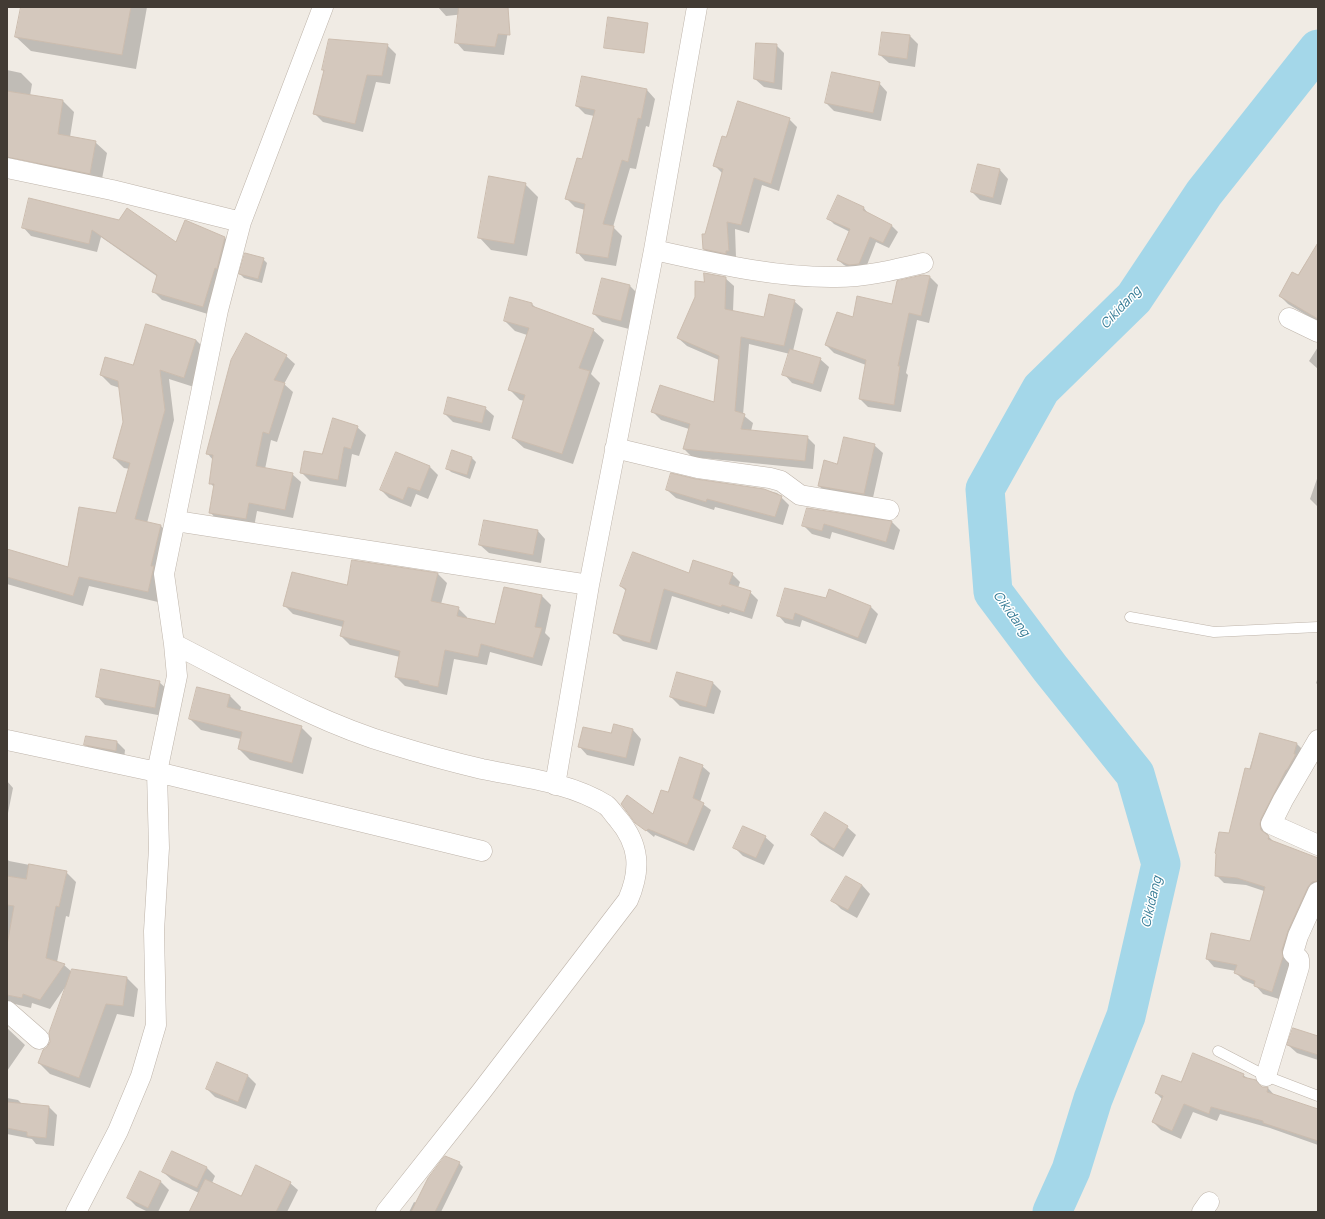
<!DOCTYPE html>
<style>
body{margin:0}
#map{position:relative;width:1325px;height:1219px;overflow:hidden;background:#f0ebe4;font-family:Manrope,sans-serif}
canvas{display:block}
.frame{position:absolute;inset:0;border:8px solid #423b34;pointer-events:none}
</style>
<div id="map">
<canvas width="1325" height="1219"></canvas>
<div class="frame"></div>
</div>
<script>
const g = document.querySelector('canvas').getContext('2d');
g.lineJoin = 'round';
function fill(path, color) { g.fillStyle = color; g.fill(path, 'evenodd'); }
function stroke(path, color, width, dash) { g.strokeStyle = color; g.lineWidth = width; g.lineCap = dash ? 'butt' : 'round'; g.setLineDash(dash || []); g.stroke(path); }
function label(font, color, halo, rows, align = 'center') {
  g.font = font + ' Manrope,sans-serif'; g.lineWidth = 3; g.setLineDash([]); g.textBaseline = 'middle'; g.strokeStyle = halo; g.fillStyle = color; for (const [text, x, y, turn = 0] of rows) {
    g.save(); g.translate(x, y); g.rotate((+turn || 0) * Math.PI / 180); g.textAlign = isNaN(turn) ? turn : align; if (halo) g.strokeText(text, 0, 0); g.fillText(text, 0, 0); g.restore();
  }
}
fill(new Path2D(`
 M 22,7 L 147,7 L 136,69 L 31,51 L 16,37 Z
 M 438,7 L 469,7 L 465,14 L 446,16 Z
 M 508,31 L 504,55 L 464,51 L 456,42 Z
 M 910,36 L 918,44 L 915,67 L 889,63 L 880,55 Z
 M 387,45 L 396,54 L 390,84 L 376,82 L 363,132 L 323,122 L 314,113 L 325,72 L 323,70 Z
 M 776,45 L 784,53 L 782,90 L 764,87 L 755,79 Z
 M 7,70 L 21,73 L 32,84 L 30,96 L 63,101 L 74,112 L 70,137 L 95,142 L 107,153 L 101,184 L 46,173 L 34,161 L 7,158 Z
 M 583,78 L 647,90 L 655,99 L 649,127 L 646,126 L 636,169 L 630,168 L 613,227 L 622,236 L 616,266 L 585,261 L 577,252 L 585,210 L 575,207 L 566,198 L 583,161 L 594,116 L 585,114 L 577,106 Z
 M 879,83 L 887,92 L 881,121 L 834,111 L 826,103 Z
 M 789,119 L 797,127 L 779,191 L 762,185 L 749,233 L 735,229 L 736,258 L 712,257 L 704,249 L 706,235 L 722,173 L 714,165 L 727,138 Z
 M 979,165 L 1000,170 L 1008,179 L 1001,205 L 980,200 L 972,192 Z
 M 525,184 L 538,197 L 527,256 L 491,250 L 479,237 Z
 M 30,200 L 176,243 L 225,238 L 233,246 L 211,315 L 162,300 L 153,291 L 158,277 L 101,237 L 97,252 L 31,236 L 23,227 Z
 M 864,208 L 869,215 L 892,226 L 898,232 L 889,248 L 876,242 L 865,270 L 856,271 L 844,265 L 838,260 L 850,232 L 834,224 L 828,218 Z
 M 1318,245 L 1318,322 L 1288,304 L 1280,296 L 1298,276 Z
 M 263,259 L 267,263 L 262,283 L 244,278 L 240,274 Z
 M 930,277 L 938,285 L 929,323 L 917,320 L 906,373 L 908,375 L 901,412 L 868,407 L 860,399 L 866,365 L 834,353 L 826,345 L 853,319 L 893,305 Z
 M 725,278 L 734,286 L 733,311 L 765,318 L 794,301 L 803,309 L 793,351 L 820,359 L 829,367 L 821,392 L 792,383 L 784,374 L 790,354 L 749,344 L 743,415 L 753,423 L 751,431 L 807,437 L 815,445 L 813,469 L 692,457 L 684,449 L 689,429 L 661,420 L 653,412 L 715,403 L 719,360 L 687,346 L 678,338 L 705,283 Z
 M 630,286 L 638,294 L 629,329 L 602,322 L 594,314 Z
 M 532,304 L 536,308 L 593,330 L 604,340 L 591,374 L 600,383 L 573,464 L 524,448 L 513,438 L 525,401 L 520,400 L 509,389 L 527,335 L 515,331 L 505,321 Z
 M 146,325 L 196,340 L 206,350 L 194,387 L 169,379 L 174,420 L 147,523 L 161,526 L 171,536 L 158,602 L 89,586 L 83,606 L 7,584 L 7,550 L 69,568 L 117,514 L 130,469 L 124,468 L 114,458 L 124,422 L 120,388 L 111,385 L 101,375 L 133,366 Z
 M 1318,347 L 1318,369 L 1309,361 Z
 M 286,356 L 295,364 L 284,384 L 293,392 L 277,442 L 271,440 L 265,469 L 292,474 L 301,482 L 293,518 L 257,511 L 254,527 L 218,521 L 210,512 L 214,487 L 210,483 L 213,460 L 207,453 Z
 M 485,408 L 494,416 L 490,431 L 453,422 L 445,414 Z
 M 357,427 L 366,435 L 359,456 L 352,454 L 346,487 L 310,481 L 301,472 Z
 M 874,445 L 883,453 L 872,502 L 827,494 L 819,486 L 838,465 Z
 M 452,451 L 472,458 L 476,462 L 470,479 L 451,472 L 447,468 Z
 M 396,453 L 430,467 L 438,475 L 428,499 L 416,494 L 411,507 L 389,498 L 381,490 Z
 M 1318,476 L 1318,507 L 1310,499 Z
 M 696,480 L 764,490 L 777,493 L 789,505 L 783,525 L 715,507 L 714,510 L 676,498 L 667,490 Z
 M 808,509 L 892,522 L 900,530 L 894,550 L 832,532 L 830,539 L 812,534 L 803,525 Z
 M 537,530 L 545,539 L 541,563 L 489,553 L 480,545 Z
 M 438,574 L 447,583 L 441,604 L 458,608 L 467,617 L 467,619 L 496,625 L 505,588 L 542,596 L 551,605 L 545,633 L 550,638 L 542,666 L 490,652 L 487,665 L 454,659 L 447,695 L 405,686 L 396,677 L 400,657 L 350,645 L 341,636 L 343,627 L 293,614 L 284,605 L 348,586 Z
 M 690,574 L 732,574 L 740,582 L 738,588 L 750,592 L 758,600 L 752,619 L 730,612 L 729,614 L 672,596 L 657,650 L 623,641 L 615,633 L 626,591 L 621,586 Z
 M 826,599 L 871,607 L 878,614 L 866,644 L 802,620 L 800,627 L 785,623 L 778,615 Z
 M 1318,677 L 1318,685 L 1316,683 Z
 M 159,682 L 168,690 L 163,716 L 105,705 L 97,696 Z
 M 712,682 L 721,691 L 714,714 L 680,706 L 671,697 Z
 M 230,696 L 241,707 L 240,711 L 301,727 L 312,738 L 303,774 L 250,760 L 239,749 L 241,739 L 201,730 L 190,719 Z
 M 614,725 L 633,730 L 641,739 L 634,766 L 587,755 L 579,746 L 612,735 Z
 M 1260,735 L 1297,744 L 1305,752 L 1268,827 L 1268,836 L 1274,842 L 1318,859 L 1318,893 L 1279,999 L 1263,994 L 1255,985 L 1243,980 L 1235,972 L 1236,971 L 1214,967 L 1207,959 L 1251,942 L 1264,891 L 1246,885 L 1224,883 L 1216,875 Z
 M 117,742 L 125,750 L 124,759 L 94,753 L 85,744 Z
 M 702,766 L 710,773 L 700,802 L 711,810 L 694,851 L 655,835 L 654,837 L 636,822 L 654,815 L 669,793 Z
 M 7,781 L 13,788 L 7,818 Z
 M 847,827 L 856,835 L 843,857 L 820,843 L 812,835 Z
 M 765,837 L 774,845 L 764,865 L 743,856 L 734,847 Z
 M 7,859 L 9,861 L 66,872 L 76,882 L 69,917 L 66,916 L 57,962 L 64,965 L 72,972 L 127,978 L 138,989 L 134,1017 L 117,1014 L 90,1088 L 50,1074 L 39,1063 L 51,1042 L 66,986 L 50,1009 L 32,1003 L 31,1008 L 7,1002 Z
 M 862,885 L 870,894 L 857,918 L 841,909 L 833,901 Z
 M 7,1028 L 25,1045 L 7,1071 Z
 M 1318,1037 L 1318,1060 L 1297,1053 L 1288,1045 Z
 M 1243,1075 L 1262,1088 L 1268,1088 L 1276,1097 L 1318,1110 L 1318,1145 L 1270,1128 L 1220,1114 L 1217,1121 L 1193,1112 L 1181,1139 L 1161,1130 L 1153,1122 L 1163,1100 L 1156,1093 L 1181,1084 Z
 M 248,1076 L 256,1084 L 246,1109 L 215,1097 L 207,1089 Z
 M 7,1098 L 18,1100 L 22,1104 L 49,1107 L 57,1115 L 54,1146 L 36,1144 L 32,1139 L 7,1134 Z
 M 173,1152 L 207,1168 L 215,1176 L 212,1183 L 241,1197 L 290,1183 L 298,1190 L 287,1212 L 191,1212 L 199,1193 L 172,1180 L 163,1172 Z
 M 459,1163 L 463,1167 L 441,1212 L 409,1212 L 414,1202 L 417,1203 Z
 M 160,1181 L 169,1190 L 158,1212 L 148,1212 L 136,1206 L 128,1198 Z`), '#0003');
stroke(new Path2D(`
 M 1052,1212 L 1071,1170 L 1093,1099 L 1126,1016 L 1161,864 L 1135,774 L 1050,668 L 993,592 L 985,489 L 1041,389 L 1134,298 L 1204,193 L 1318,49`), '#a4d7e9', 39);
const building = new Path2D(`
 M 21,7 L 131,7 L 122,55 L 15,37 Z
 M 459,7 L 508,7 L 510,35 L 498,34 L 495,47 L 455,43 Z
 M 608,17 L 648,23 L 644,53 L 604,48 Z
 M 882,32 L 910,35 L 907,59 L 879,55 Z
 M 329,39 L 388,44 L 382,76 L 367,75 L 355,124 L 313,114 L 324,70 L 322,70 Z
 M 756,43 L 777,44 L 774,83 L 754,79 Z
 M 832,72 L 880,82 L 873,113 L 825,103 Z
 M 582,76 L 647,89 L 641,119 L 638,118 L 628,162 L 622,160 L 603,224 L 614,226 L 608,258 L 576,253 L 585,204 L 565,199 L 577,158 L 582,159 L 595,110 L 576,106 Z
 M 7,91 L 63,100 L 58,134 L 96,141 L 90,174 L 7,157 Z
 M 738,101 L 790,118 L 771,184 L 754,178 L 741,225 L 727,222 L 729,251 L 726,251 L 726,254 L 703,249 L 702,234 L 705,234 L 723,169 L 713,166 L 722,136 L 726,137 Z
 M 978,164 L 1000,169 L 993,198 L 971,192 Z
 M 489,176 L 526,183 L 514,244 L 478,238 Z
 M 838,195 L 864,207 L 863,210 L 892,225 L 883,243 L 870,237 L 859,264 L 849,265 L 837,260 L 850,229 L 827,219 Z
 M 29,198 L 119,220 L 127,208 L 176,242 L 185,220 L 225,237 L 217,269 L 215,268 L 203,307 L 152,292 L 157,275 L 92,230 L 89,244 L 22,228 Z
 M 1318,243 L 1318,319 L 1279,296 L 1292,272 L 1298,275 Z
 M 245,253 L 264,258 L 258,279 L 239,274 Z
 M 704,273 L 726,277 L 725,309 L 764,317 L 769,294 L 795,300 L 784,346 L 741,337 L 735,411 L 745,414 L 741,429 L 808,436 L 805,461 L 683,449 L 690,424 L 651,412 L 660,385 L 714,402 L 719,356 L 677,338 L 695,297 L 695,281 L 704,282 Z
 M 923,275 L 930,276 L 921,316 L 909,313 L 898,366 L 900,366 L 894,405 L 859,399 L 866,360 L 825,345 L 837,312 L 853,317 L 857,296 L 892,304 L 897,281 Z
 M 602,278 L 630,285 L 621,321 L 593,314 Z
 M 510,297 L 532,303 L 532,306 L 594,329 L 579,368 L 590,371 L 562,454 L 512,438 L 525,395 L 508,390 L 529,328 L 504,321 Z
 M 146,324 L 196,340 L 184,378 L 160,370 L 165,410 L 135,519 L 161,525 L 151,566 L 154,566 L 148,592 L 79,577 L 73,596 L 7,577 L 7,549 L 68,567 L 79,507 L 116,513 L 130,463 L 113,458 L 123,422 L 118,381 L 100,375 L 105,357 L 133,365 Z
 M 246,333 L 287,355 L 274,380 L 285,383 L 269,434 L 263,432 L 256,466 L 293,473 L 285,510 L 249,503 L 246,519 L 209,513 L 214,484 L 209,484 L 213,455 L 206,454 L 231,360 Z
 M 790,349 L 821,358 L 813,384 L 782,375 Z
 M 448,397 L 486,407 L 482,423 L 444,414 Z
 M 333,418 L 358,426 L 351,449 L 344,447 L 338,480 L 300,473 L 304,451 L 322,454 Z
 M 844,437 L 875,444 L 864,494 L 818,486 L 824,460 L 837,464 Z
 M 452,450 L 472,457 L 467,475 L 446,469 Z
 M 396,452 L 430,466 L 420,491 L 408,487 L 403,500 L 380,490 Z
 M 671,473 L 696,479 L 764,489 L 782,496 L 775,517 L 707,499 L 706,502 L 666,490 Z
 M 807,508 L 892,521 L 886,542 L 824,524 L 822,531 L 802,526 Z
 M 484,520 L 538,530 L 533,555 L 479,545 Z
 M 633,552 L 689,573 L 693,560 L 733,573 L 729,584 L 751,591 L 744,612 L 722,605 L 721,607 L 664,589 L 650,643 L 613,633 L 626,589 L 620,586 Z
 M 352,560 L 438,573 L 431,601 L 459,607 L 457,616 L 495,624 L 504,587 L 542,595 L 535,627 L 542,628 L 533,658 L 481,644 L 478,657 L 445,650 L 438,687 L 419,683 L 419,681 L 395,677 L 400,651 L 340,636 L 344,621 L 283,606 L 292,572 L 347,585 Z
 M 785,588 L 826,598 L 829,589 L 871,606 L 858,638 L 795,613 L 793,620 L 777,616 Z
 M 101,669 L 160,681 L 155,708 L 96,697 Z
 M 677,672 L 713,682 L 706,707 L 670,697 Z
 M 197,687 L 230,695 L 227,707 L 302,726 L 292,763 L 238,749 L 242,732 L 189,719 Z
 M 614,724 L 633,729 L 626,758 L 578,747 L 583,727 L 611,733 Z
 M 1260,733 L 1297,743 L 1294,754 L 1296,754 L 1287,770 L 1286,770 L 1261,819 L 1260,824 L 1261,830 L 1269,836 L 1268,839 L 1318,858 L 1318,881 L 1312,882 L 1308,887 L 1288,931 L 1282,950 L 1283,957 L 1272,992 L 1254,986 L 1255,981 L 1234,973 L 1237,965 L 1206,959 L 1211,933 L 1250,941 L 1265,887 L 1237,878 L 1215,876 L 1216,854 L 1215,853 L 1219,832 L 1229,833 L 1245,768 L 1250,769 Z
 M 86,736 L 117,741 L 116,751 L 84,745 Z
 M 680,757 L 703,765 L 693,798 L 704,803 L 687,845 L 648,829 L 646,831 L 635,823 L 621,804 L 627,795 L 653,814 L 661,790 L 668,792 Z
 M 825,812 L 848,826 L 834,849 L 811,835 Z
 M 743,826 L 766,836 L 756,858 L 733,848 Z
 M 29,864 L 67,871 L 59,907 L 56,906 L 46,958 L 65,964 L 40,1000 L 23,994 L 22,998 L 7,995 L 7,945 L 14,906 L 7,905 L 7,876 L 26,879 Z
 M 846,876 L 862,885 L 848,910 L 831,901 Z
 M 72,969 L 127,977 L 123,1006 L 106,1004 L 79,1078 L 38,1063 L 43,1050 L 47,1047 L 50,1042 L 49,1033 Z
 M 1293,1028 L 1318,1036 L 1318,1055 L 1287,1045 Z
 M 1193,1053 L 1244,1074 L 1243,1077 L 1256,1080 L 1262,1087 L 1268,1087 L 1267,1092 L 1318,1109 L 1318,1141 L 1263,1123 L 1263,1121 L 1211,1107 L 1209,1114 L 1184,1104 L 1172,1131 L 1152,1122 L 1163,1096 L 1155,1093 L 1162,1075 L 1181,1082 Z
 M 217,1062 L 248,1075 L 238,1102 L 206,1089 Z
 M 7,1102 L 49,1106 L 46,1138 L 27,1136 L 27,1132 L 7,1128 Z
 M 172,1151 L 207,1167 L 197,1188 L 162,1172 Z
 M 445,1156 L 460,1162 L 435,1212 L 411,1212 L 428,1178 Z
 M 256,1165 L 291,1182 L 276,1212 L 189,1212 L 205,1179 L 241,1196 Z
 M 140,1171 L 161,1181 L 148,1208 L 127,1198 Z`);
fill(building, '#d4c8bd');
stroke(building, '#cbbcae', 1);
const lane = new Path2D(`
 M 1130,617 L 1214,632 L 1318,627
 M 1218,1051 L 1266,1076 L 1318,1096`);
const street = new Path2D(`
 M 7,168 L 112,190 L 241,222
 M 654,250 C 713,263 775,278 836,277 C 865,277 894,270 923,263
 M 1289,318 L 1318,332
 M 615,448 L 698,468 L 770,478 L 781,481 L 800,495 L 889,510
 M 176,521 L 589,585
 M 174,644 C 245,680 318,723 394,745 C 423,754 452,762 482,769 C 521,777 572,783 606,805 C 611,809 614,815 618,819 C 640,845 641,870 628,900 L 481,1092 L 386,1212
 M 7,740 L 157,772 L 482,851
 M 1318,740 L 1283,800 L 1271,824 L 1318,845
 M 555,785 L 589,585 L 654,250 L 697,7
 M 7,1011 L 39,1039
 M 1266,1076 L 1299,967 L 1299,959 L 1293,953 L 1298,936 L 1318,892
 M 76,1212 L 118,1131 L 141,1076 L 156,1025 L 154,931 L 159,848 L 157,772 L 177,676 L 174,644 L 164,574 L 218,310 L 241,222 L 323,7
 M 1202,1212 L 1209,1202`);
stroke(lane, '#beb4aa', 11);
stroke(street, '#beb4aa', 21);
stroke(lane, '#fff', 10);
stroke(street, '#fff', 20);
label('italic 13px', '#347a94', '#fff', [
 ["Cikidang",1121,308,-47],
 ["Cikidang",1011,614,54],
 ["Cikidang",1152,902,-77]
]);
</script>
